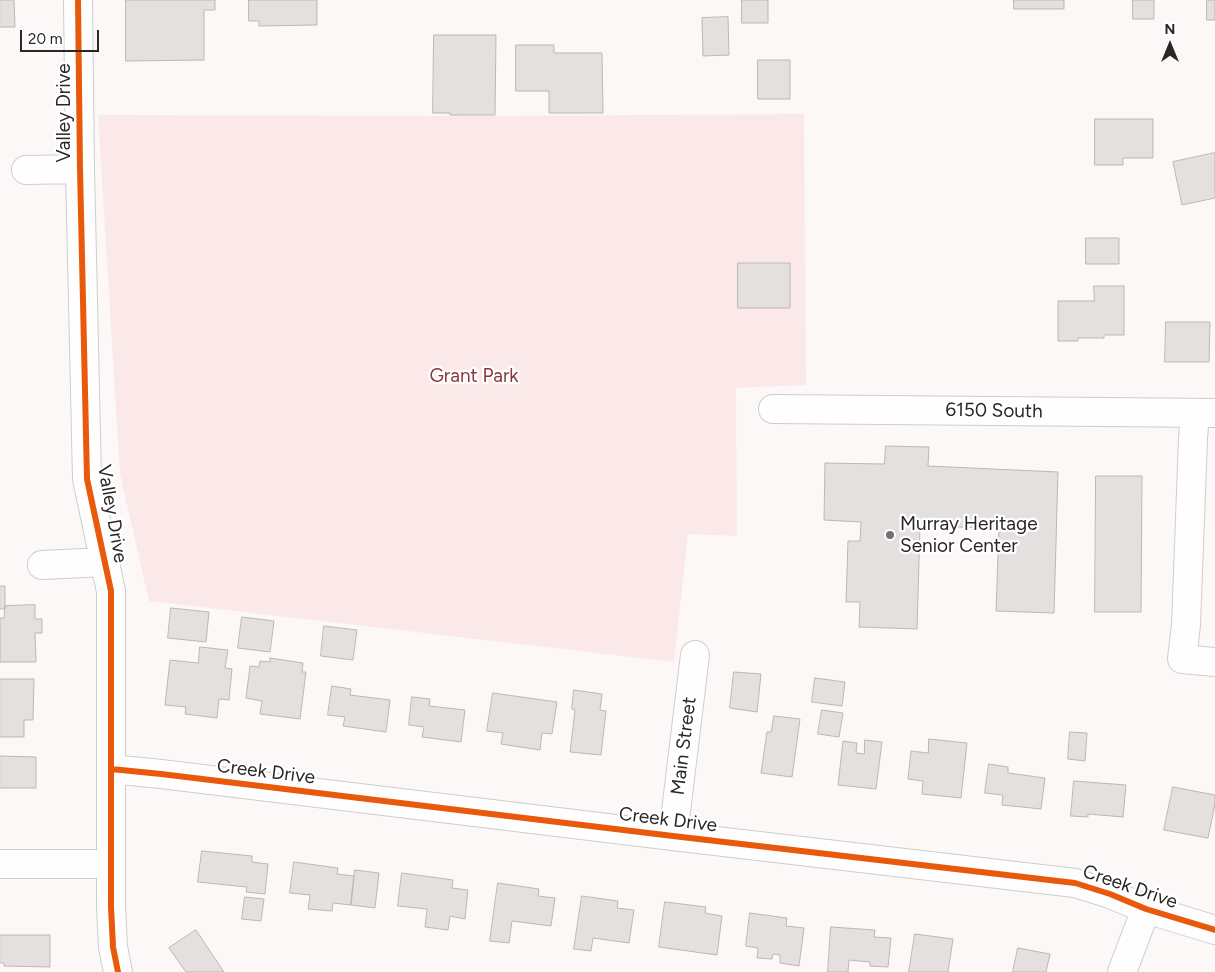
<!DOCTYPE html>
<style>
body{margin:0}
#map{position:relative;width:1215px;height:972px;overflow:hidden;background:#fdf8f8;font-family:Figtree,sans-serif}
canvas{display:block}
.north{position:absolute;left:1145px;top:20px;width:50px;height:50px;-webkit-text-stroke:4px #fff;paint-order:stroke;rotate:0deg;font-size:14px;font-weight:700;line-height:20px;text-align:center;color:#2a2626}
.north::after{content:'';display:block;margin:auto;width:18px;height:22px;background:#2a2626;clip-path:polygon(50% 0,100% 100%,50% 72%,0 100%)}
.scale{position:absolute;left:20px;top:30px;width:79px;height:22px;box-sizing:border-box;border:2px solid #2a2626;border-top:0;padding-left:6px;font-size:15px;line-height:18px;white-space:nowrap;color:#2a2626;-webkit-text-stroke:4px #fff;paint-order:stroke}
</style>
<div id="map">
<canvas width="1215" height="972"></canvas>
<div class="north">N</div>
<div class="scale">20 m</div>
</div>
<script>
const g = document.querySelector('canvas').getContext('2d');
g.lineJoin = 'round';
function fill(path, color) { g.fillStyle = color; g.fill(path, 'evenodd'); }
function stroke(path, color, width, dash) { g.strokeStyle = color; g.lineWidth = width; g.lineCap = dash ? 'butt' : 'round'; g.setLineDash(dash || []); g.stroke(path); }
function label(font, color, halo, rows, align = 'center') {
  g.font = font + ' Figtree,sans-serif'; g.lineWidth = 4.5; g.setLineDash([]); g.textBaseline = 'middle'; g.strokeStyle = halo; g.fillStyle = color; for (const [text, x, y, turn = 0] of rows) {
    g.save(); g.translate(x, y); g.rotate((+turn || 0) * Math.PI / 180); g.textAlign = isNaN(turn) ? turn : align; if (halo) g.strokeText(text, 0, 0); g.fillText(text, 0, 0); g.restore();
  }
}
fill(new Path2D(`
 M 804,114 L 806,385 L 736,388 L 737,536 L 688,534 L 674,662 L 149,601 L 120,474 L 98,115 L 494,116 Z`), '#fbe9e9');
const building = new Path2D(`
 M 0,0 L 14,0 L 15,27 L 0,27 Z
 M 126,0 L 215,0 L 215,10 L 204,10 L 204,60 L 126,61 Z
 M 249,0 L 317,0 L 317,25 L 259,26 L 259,21 L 249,21 Z
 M 742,0 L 768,0 L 768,23 L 742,23 Z
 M 1014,0 L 1064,0 L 1064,9 L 1014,9 Z
 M 1133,0 L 1154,0 L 1154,19 L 1133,19 Z
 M 1207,0 L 1215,0 L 1215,20 L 1207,20 Z
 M 728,17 L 729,55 L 703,56 L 702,18 Z
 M 434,35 L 496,35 L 495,115 L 450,115 L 450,113 L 433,113 Z
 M 516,45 L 554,45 L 554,53 L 602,53 L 603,113 L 549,113 L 549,91 L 516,91 Z
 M 758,60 L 790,60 L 790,99 L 758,99 Z
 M 1095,119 L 1153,119 L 1153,158 L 1123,158 L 1123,165 L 1095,165 Z
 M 1215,153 L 1215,198 L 1182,205 L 1173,162 Z
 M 1086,238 L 1119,238 L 1119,264 L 1086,264 Z
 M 738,263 L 790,263 L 790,308 L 738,308 Z
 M 1094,286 L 1124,286 L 1124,335 L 1104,335 L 1104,338 L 1078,338 L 1078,341 L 1058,341 L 1058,301 L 1094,301 Z
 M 1166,322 L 1210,322 L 1209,362 L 1165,362 Z
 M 886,446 L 929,447 L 928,466 L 1058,472 L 1054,613 L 996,611 L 999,528 L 920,526 L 917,629 L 859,627 L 860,602 L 846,602 L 848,541 L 860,541 L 861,522 L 824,520 L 825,463 L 884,464 Z
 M 1096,476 L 1142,476 L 1141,612 L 1095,612 Z
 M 0,586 L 5,586 L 5,609 L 0,609 Z
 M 35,605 L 35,619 L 42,619 L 42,633 L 35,633 L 36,662 L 0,662 L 0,618 L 4,618 L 5,606 Z
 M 171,608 L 209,612 L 206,642 L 168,638 Z
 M 242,617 L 274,621 L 270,652 L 238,648 Z
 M 324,626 L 357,630 L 353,660 L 321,656 Z
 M 200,647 L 228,650 L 225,668 L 232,669 L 229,700 L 219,699 L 217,718 L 185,714 L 186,707 L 165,705 L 170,660 L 198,663 Z
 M 270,658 L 303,663 L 302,672 L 306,672 L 300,719 L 260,714 L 262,701 L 246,698 L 250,666 L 259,667 L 260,661 L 270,662 Z
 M 734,672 L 761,674 L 757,712 L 730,708 Z
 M 815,678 L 845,682 L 842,706 L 812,702 Z
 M 0,679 L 34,679 L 33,720 L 24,720 L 24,737 L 0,737 Z
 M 332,686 L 351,689 L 350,695 L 390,700 L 386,732 L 343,726 L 345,717 L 328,715 Z
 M 574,690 L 602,694 L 600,710 L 606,711 L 601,755 L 570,752 L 575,710 L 572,709 Z
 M 493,693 L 557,702 L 552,734 L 542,733 L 540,750 L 501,744 L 503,733 L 487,731 Z
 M 412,697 L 430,699 L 429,706 L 465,710 L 461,742 L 422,737 L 424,727 L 409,725 Z
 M 822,710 L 843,713 L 839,737 L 818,734 Z
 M 774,716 L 800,719 L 792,777 L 761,773 L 767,732 L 771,732 Z
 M 1070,732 L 1087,733 L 1085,761 L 1068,759 Z
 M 929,739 L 967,743 L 961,798 L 922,794 L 923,781 L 908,779 L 911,751 L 928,753 Z
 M 865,740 L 882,742 L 876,789 L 838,785 L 843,741 L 857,743 L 856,753 L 864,754 Z
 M 0,756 L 36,757 L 36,788 L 0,788 Z
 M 989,764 L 1008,767 L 1008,773 L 1045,778 L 1041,809 L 1002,805 L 1003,795 L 985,793 Z
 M 1074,781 L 1126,785 L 1123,817 L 1088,814 L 1088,817 L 1071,816 Z
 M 1173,787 L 1215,795 L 1215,804 L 1208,838 L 1164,830 Z
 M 202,851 L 252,856 L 252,862 L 268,864 L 265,894 L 246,892 L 247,887 L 198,882 Z
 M 294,862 L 338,868 L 337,874 L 354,876 L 351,905 L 333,903 L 332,911 L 308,909 L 310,895 L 290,893 Z
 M 355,870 L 379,873 L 375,908 L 351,905 Z
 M 402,873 L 453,880 L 452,888 L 468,890 L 465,919 L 450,916 L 448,930 L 425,927 L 427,909 L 398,906 Z
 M 498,883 L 539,889 L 538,896 L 555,898 L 551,926 L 512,921 L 509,943 L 490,941 Z
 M 582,896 L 618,901 L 617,908 L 634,910 L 629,943 L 593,938 L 591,951 L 574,949 Z
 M 245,897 L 264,899 L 261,921 L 242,919 Z
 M 665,902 L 706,907 L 705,913 L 722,916 L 717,955 L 659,947 Z
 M 750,913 L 787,918 L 786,926 L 804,928 L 799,966 L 780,963 L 780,955 L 773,954 L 772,959 L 757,958 L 758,948 L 746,946 Z
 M 831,927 L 875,930 L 874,937 L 891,938 L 888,967 L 870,966 L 870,962 L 849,960 L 848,972 L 828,972 Z
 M 196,930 L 224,972 L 186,972 L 169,948 Z
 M 915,934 L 953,939 L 948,972 L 909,972 Z
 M 0,935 L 50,935 L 50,967 L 4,966 L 4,963 L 0,963 Z
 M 1018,948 L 1050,954 L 1046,972 L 1013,972 Z`);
fill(building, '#e4e0e0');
stroke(building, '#bcb7b7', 1);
const minor = new Path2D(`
 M 78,0 L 80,169 L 87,479 L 111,591 L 111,907 L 113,947 L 118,972
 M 26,170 L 80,169
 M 773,409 L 1215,413
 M 1195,413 L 1193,439 L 1186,625 L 1182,659 L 1215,662
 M 42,565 L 105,562
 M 111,769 L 161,774 L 673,836 L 1075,883 L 1110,894 L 1146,909 L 1215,930
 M 673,836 L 695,655
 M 0,864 L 111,864
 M 1122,972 L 1146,909`);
stroke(minor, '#d0cccc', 30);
stroke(minor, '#fffefe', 28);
stroke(new Path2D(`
 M 78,0 L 80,169 L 87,479 L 111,591 L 111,907 L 113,947 L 118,972
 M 111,769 L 161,774 L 673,836 L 1075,883 L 1110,894 L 1146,909 L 1215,930`), '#e8590c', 6);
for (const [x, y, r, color] of [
 [890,535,5,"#747070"]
]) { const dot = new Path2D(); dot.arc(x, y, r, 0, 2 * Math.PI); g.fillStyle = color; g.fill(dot); stroke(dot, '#fff', 2); }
label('19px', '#2a2626', '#fff', [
 ["Valley Drive",64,113,-90],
 ["6150 South",994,411,1],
 ["Valley Drive",112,514,80],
 ["Main Street",684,746,-83],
 ["Creek Drive",266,772,7],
 ["Creek Drive",668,820,7],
 ["Creek Drive",1130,887,19]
]);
label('19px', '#89373d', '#fff', [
 ["Grant Park",474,376]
]);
label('19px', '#2a2626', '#fff', [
 ["Murray Heritage",900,524],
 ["Senior Center",900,546]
], 'left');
</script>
